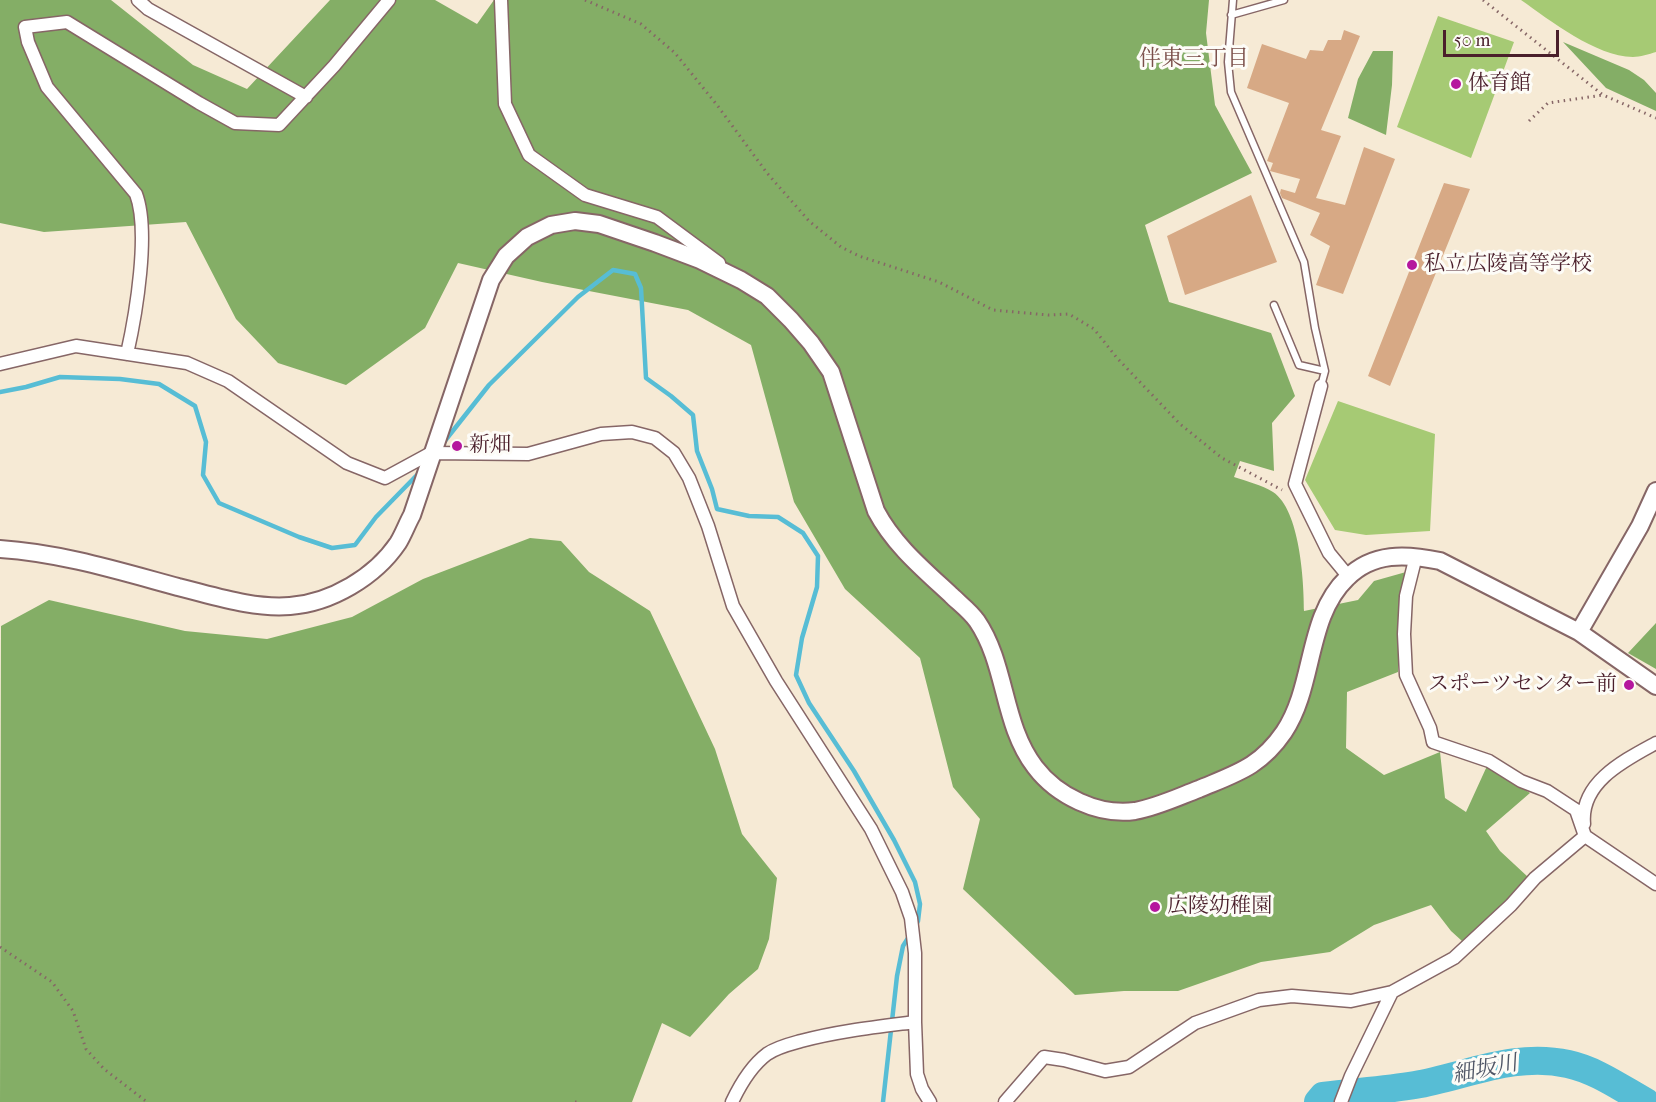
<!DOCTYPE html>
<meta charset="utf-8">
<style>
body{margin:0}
#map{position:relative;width:1656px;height:1102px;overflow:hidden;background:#f6ead5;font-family:"IM FELL French Canon",serif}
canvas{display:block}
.scale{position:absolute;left:1443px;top:30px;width:116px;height:27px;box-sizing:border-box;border:3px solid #4a1f2b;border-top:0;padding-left:8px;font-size:18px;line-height:21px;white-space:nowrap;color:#4a1f2b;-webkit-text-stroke:4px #fdfcf7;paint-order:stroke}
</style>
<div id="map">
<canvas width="1656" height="1102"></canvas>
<div class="scale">50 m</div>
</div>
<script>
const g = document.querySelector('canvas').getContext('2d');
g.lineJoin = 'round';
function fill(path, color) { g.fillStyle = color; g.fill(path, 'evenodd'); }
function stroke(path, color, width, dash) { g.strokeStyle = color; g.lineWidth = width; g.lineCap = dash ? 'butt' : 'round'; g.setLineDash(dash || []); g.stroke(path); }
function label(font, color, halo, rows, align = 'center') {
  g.font = font + ' "IM FELL French Canon","Noto Serif JP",serif'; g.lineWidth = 6; g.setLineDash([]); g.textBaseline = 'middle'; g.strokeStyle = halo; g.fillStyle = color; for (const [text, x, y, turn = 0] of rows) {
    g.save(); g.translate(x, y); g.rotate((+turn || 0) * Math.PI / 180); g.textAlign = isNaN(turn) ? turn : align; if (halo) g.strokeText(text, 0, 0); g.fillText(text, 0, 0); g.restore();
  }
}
fill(new Path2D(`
 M 1521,0 L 1656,0 L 1656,52 C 1649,54 1640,57 1633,57 C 1595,56 1551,21 1521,0 Z
 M 1438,16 L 1514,42 L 1471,158 L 1397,127 Z
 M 1338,401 L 1435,434 L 1430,531 L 1366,535 L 1335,530 L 1305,480 Z`), '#a6ca74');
fill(new Path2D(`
 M 0,0 L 111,0 L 193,65 L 247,89 L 330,0 L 435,0 L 477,24 L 494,0 L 1209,0 L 1206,33 L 1215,105 L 1252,173 L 1145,225 L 1169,302 L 1271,333 L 1295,396 L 1272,423 L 1274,471 L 1240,461 L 1234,477 C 1246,481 1262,485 1273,492 C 1300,510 1304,581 1304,611 L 1358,600 L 1374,581 L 1406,572 L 1398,609 L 1398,672 L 1347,692 L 1346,748 L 1384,775 L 1440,752 L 1445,798 L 1466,812 L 1487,766 L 1530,793 L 1486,831 L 1500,851 L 1528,877 L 1487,922 L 1462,941 L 1451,931 L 1431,905 L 1374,925 L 1330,952 L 1261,962 L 1178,991 L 1124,991 L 1075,995 L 963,889 L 980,819 L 953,787 L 920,658 L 845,589 L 794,502 L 751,345 L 688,310 L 542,282 L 458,263 L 425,328 L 346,385 L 278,363 L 236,319 L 186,222 L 44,232 L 0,223 Z
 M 1563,42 L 1629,70 L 1644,80 L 1656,93 L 1656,111 L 1606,88 Z
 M 1373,51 L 1393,51 L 1392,85 L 1386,135 L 1348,118 L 1358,79 Z
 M 530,538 L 561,541 L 589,572 L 650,611 L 715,749 L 742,834 L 777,878 L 769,939 L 758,969 L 729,994 L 690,1037 L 662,1023 L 632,1102 L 0,1102 L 1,626 L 49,600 L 185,631 L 267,639 L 352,617 L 423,579 Z
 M 1656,623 L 1656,669 L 1628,653 Z`), '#84ae66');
stroke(new Path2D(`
 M 0,392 L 26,387 L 60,377 L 120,379 L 159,384 L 195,406 L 206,442 L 203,475 L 219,503 L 299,537 L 332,548 L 355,545 L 376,517 L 418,474
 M 444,442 L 489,385 L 578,297 L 613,270 L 635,274 L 641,288 L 646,378 L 671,396 L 693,415 L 697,451 L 712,489 L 717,509 L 749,516 L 778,517 L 803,533 L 818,556 L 817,587 L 802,638 L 796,675 L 809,703 L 854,771 L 894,840 L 915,882 L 920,904 L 918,921 L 916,925
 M 883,1102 L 897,976 L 903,946 L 910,935`), '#57bdd5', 4.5);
stroke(new Path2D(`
 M 1318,1102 L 1323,1096 C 1354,1092 1385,1090 1415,1085 C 1466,1076 1515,1052 1568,1064 C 1596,1070 1621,1088 1646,1102`), '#57bdd5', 28);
fill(new Path2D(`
 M 1344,30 L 1360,36 L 1321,130 L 1341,136 L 1316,198 L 1345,205 L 1364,147 L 1395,159 L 1343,294 L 1316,285 L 1330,246 L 1310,235 L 1320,213 L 1282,198 L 1280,193 L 1281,189 L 1295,193 L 1300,179 L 1270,171 L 1273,163 L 1267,161 L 1289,103 L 1247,88 L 1262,44 L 1306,59 L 1310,50 L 1323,51 L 1328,40 L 1341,40 Z
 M 1444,183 L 1470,189 L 1390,386 L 1368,376 Z
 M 1251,195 L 1277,262 L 1185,295 L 1167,236 Z`), '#d7a985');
const service = new Path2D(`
 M 1233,0 L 1228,62 L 1231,92 L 1304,262 L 1315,328 L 1325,371 L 1321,386
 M 1231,15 L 1284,0
 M 1274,305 L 1299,365 L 1325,371`);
const minor = new Path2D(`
 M 138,0 L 148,9 L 306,97
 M 501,0 L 505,104 L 529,155 L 585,195 L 657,217 L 719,263
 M 127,354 C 136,314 150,231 136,194 L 47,87 L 28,42 L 25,27 L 67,22 L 199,103 L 235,123 L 279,125 L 334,66 L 389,0
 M 0,364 L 76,346 L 187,363 L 228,381 L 347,463 L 385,478 L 431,453 L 528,454 L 601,434 L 632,432 L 655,438 L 674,453 L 689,478 L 708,526 L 733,606 L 776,681 L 871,829 L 902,892 L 911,918 L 915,953 L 915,1022 L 917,1074 L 922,1089 L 930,1102
 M 1321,386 L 1295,484 L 1329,553 L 1348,576
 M 1416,556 L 1406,596 L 1404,634 L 1406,675 L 1430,728 L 1433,742 L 1489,761 L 1521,781 L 1547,791 L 1576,810 L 1585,836 L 1656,884
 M 1584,824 C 1580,782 1625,760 1656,743
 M 732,1102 C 740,1085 751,1066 767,1054 C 777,1047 790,1044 801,1041 C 839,1031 876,1027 915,1022
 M 1005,1102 L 1044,1057 L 1064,1060 L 1105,1071 L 1129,1067 L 1195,1023 L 1259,1000 L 1292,996 L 1351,1001 L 1392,992 L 1454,958 L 1511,905 L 1535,878 L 1585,836
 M 1341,1102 L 1351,1076 L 1392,992`);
const tertiary = new Path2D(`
 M 0,549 C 61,553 119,571 178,587 C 215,596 253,609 290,606 C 331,603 375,577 398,543 C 403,535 407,524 412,515 L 491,280 L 506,256 L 527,237 L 551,225 L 575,221 L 599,224 L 655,243 L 700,260 L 741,280 L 767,296 L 791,320 L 811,343 L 831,372 L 876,511 C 894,545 923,569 951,595 C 959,603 970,611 977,621 C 1007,665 1002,724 1035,767 C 1057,796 1098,816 1135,811 C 1157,807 1178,797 1199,789 C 1237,773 1260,767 1284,732 C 1315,686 1306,617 1347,578 C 1373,552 1406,554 1440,561 L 1579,632 L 1656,686
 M 1579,632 L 1640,526 L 1656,491`);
stroke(service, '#866666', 9);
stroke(minor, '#866666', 15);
stroke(tertiary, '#866666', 20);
stroke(new Path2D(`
 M 585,0 L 641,24 L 675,53 L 717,105 L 767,173 L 809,221 L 841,247 L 859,256 L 939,282 L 993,310 L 1048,315 L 1069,314 L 1094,329 L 1117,358 L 1180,424 L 1222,458 L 1282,490
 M 1483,0 L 1603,95 L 1656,118
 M 1529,121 L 1548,103 L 1603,95
 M 0,947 L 52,982 L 73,1011 L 86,1049 L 104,1069 L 147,1102
 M 575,1102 L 580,1102`), '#866666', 3, [1.5, 4.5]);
stroke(service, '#fff', 6);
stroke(minor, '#fff', 12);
stroke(tertiary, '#fff', 16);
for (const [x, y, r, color] of [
 [1456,84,6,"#b5179e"],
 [1412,265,6,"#b5179e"],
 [457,446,6,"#b5179e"],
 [1629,685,6,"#b5179e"],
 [1155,907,6,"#b5179e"]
]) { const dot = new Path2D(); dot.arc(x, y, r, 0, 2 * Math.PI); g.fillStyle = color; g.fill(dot); stroke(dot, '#fdfcf7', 2); }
label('21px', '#4a1f2b', '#fdfcf7', [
 ["体育館",1468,84],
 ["私立広陵高等学校",1424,265],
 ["新畑",469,446],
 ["スポーツセンター前",1617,685,"right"],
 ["広陵幼稚園",1167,907]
], 'left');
label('22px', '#7b4f4a', '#fdfcf7', [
 ["伴東三丁目",1194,60]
]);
label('italic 22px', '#4f5666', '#fdfcf7', [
 ["細坂川",1485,1070,-11]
]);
</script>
